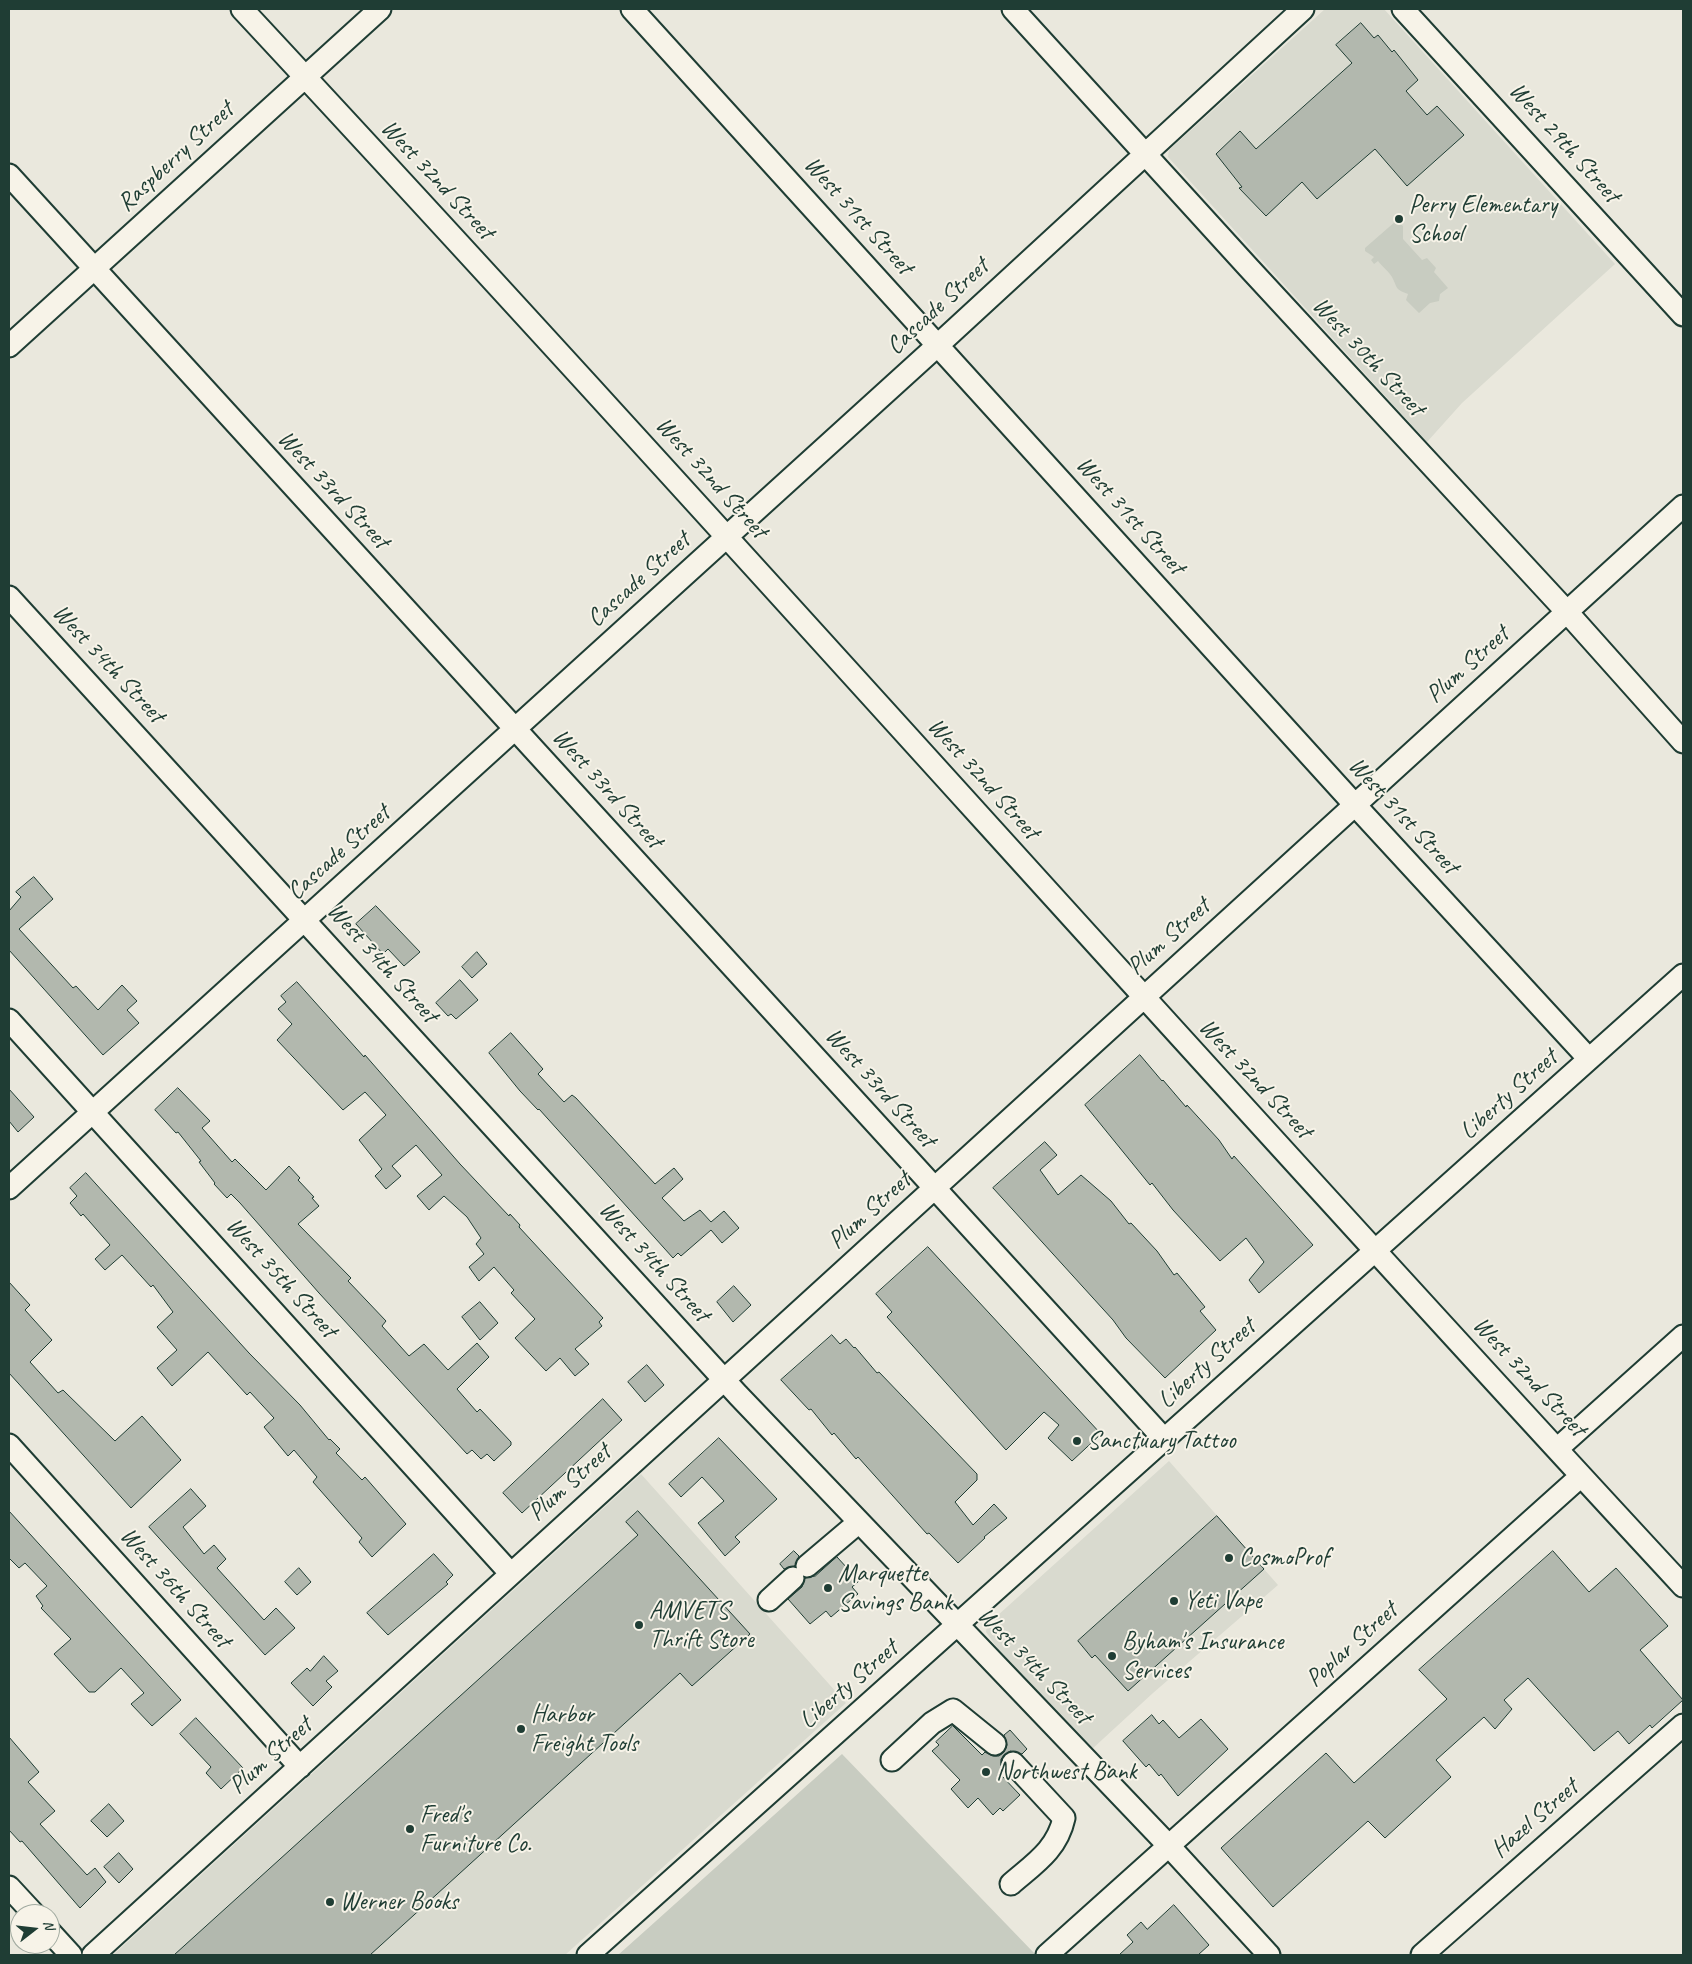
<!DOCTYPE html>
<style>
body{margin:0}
#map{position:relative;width:1692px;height:1964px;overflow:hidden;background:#eae8dd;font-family:Caveat,sans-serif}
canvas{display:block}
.frame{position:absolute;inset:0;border:10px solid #1f3d34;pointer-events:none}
.north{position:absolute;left:10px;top:1904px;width:50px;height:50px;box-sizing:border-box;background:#f7f3e8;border:1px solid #a1aaa0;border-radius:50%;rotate:74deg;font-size:14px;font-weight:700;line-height:20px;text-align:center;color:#1f3d34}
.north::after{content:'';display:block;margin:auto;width:18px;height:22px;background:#1f3d34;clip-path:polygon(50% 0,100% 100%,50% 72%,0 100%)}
</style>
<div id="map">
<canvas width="1692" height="1964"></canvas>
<div class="frame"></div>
<div class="north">N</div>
</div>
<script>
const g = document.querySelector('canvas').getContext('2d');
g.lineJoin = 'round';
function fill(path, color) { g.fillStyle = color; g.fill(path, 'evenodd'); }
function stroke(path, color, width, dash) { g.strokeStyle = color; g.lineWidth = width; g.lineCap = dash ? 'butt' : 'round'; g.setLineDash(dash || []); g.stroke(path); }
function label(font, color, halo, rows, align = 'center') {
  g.font = font + ' Caveat,sans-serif'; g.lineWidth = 4; g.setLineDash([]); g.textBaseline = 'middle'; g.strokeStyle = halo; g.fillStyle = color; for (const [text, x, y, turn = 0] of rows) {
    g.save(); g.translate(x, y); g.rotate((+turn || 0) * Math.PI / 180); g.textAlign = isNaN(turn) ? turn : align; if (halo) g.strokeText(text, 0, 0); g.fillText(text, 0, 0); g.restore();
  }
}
fill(new Path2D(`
 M 1325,9 L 1384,9 L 1615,264 L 1462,403 L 1427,442 L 1168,157 L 1169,150 Z
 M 1169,1461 L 1278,1585 L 1153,1693 L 1091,1750 L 998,1649 L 986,1632 L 987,1625 Z
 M 641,1474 L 846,1703 L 565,1955 L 113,1955 Z`), '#d9dacf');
fill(new Path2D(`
 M 1396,221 L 1403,226 L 1403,239 L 1422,260 L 1427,258 L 1436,268 L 1434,272 L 1448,288 L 1440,294 L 1439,301 L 1430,303 L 1419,313 L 1406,300 L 1408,294 C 1394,289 1398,288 1392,277 C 1389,272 1382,266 1378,261 L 1374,264 L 1371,260 L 1374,257 L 1365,251 L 1365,248 Z
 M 842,1754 L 1035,1954 L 618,1955 L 646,1930 Z`), '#c8ccc1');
const building = new Path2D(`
 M 1361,23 L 1374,38 L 1378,35 L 1392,52 L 1394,50 L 1418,80 L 1406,91 L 1427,115 L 1437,106 L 1464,135 L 1407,186 L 1375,149 L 1317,199 L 1302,182 L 1266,216 L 1239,188 L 1242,187 L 1216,154 L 1240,131 L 1256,149 L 1352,63 L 1336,45 Z
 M 34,877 L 53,899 L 19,929 L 73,988 L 76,986 L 98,1010 L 122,985 L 137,1001 L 127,1010 L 139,1023 L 103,1055 L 9,950 L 9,911 L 21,897 L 16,892 Z
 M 376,906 L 420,952 L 404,966 L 388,949 L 383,954 L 356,924 Z
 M 477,952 L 487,964 L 472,978 L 462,967 Z
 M 460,980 L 478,1000 L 456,1019 L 451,1014 L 448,1016 L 436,1003 Z
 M 297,982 L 364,1057 L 365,1055 L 460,1164 L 509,1216 L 510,1214 L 520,1225 L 519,1227 L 603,1318 L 599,1322 L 602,1326 L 575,1349 L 589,1364 L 575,1376 L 560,1358 L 546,1371 L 515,1338 L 535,1319 L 511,1293 L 514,1290 L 494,1267 L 479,1281 L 469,1267 L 484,1254 L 476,1244 L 481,1238 L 467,1217 L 444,1196 L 429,1210 L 417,1196 L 442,1175 L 416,1145 L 392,1166 L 401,1176 L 386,1189 L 375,1176 L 382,1169 L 359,1140 L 386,1115 L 365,1092 L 343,1110 L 277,1040 L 292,1024 L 278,1009 L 286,1002 L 281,996 Z
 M 511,1033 L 543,1069 L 538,1074 L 564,1102 L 572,1095 L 576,1098 L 655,1184 L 674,1168 L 683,1179 L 662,1198 L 684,1221 L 700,1210 L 711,1222 L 724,1211 L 739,1228 L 722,1243 L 711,1230 L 681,1256 L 678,1253 L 673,1258 L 539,1109 L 538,1110 L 520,1091 L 489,1053 Z
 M 1140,1055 L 1162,1081 L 1163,1080 L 1186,1107 L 1187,1105 L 1219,1140 L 1232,1159 L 1234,1156 L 1313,1245 L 1259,1293 L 1249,1280 L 1264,1262 L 1246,1238 L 1220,1261 L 1173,1210 L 1152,1183 L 1150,1185 L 1085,1105 Z
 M 178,1088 L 210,1121 L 202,1128 L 232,1162 L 235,1159 L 266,1190 L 289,1166 L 300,1178 L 298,1180 L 314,1197 L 312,1198 L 319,1206 L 298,1224 L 351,1278 L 348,1281 L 386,1321 L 382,1326 L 409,1356 L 424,1344 L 448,1370 L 477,1343 L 489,1357 L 457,1389 L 477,1412 L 480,1409 L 511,1442 L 511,1445 L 494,1461 L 487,1454 L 481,1459 L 472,1450 L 467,1454 L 319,1293 L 240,1203 L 231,1194 L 227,1198 L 214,1184 L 215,1183 L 199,1162 L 201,1161 L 178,1132 L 176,1133 L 155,1110 Z
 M 9,1089 L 34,1117 L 18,1132 L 9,1121 Z
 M 1045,1142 L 1057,1155 L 1040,1170 L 1058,1195 L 1081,1175 L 1111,1201 L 1129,1224 L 1131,1223 L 1157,1251 L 1174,1275 L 1177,1273 L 1205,1307 L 1200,1311 L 1216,1330 L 1165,1378 L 1126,1338 L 1113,1320 L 993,1188 Z
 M 86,1173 L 249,1353 L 300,1405 L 329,1440 L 330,1439 L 340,1449 L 336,1453 L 362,1480 L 365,1477 L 406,1524 L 372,1557 L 359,1542 L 362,1538 L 313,1482 L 317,1477 L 294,1450 L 288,1456 L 264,1427 L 274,1418 L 250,1392 L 247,1395 L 208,1352 L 172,1386 L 157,1368 L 177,1350 L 157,1327 L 173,1312 L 153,1285 L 151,1287 L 122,1255 L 105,1270 L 95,1259 L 110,1245 L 83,1214 L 81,1216 L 70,1203 L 77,1196 L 70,1188 Z
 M 928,1247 L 1101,1434 L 1072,1461 L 1048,1438 L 1059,1425 L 1044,1412 L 1006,1450 L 887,1317 L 892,1312 L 876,1294 Z
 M 9,1282 L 30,1305 L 25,1310 L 52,1340 L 30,1362 L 58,1393 L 63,1390 L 115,1441 L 142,1416 L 181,1460 L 131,1508 L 9,1373 Z
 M 734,1286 L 751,1305 L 733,1322 L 717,1302 Z
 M 480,1302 L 498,1323 L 480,1340 L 462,1317 Z
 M 832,1335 L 840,1344 L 846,1339 L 854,1348 L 855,1347 L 877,1373 L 879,1372 L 977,1474 L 977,1480 L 955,1502 L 973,1525 L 994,1504 L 1007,1518 L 984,1537 L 985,1538 L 958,1563 L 929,1533 L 927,1534 L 858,1457 L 856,1459 L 834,1433 L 832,1435 L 811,1409 L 809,1410 L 781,1380 Z
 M 647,1365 L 664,1385 L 645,1402 L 628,1382 Z
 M 603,1399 L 622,1420 L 522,1513 L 503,1493 Z
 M 719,1438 L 777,1499 L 735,1537 L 740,1542 L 725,1556 L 698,1523 L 724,1501 L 702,1477 L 681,1497 L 669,1484 Z
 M 191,1489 L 206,1506 L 183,1527 L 204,1554 L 214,1545 L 226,1559 L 217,1568 L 264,1620 L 276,1608 L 295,1628 L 265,1655 L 149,1527 Z
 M 9,1511 L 181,1700 L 152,1726 L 131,1704 L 144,1693 L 121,1668 L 95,1692 L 89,1692 L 54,1654 L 71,1639 L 41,1608 L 43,1606 L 36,1596 L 47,1586 L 25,1563 L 19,1568 L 9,1558 Z
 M 638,1511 L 750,1634 L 692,1686 L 680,1673 L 370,1955 L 174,1955 L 638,1535 L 626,1522 Z
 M 1217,1516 L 1264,1569 L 1128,1691 L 1095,1655 L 1092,1658 L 1078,1641 Z
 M 794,1551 L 799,1556 L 795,1566 L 784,1569 L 780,1564 Z
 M 1553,1551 L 1589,1592 L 1616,1568 L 1668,1626 L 1640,1650 L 1683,1700 L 1652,1728 L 1650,1725 L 1629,1744 L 1618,1731 L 1594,1751 L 1528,1678 L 1504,1700 L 1512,1709 L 1495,1729 L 1484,1717 L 1436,1760 L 1451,1777 L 1385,1838 L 1368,1821 L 1273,1907 L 1221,1848 L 1326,1753 L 1354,1783 L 1447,1699 L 1419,1670 Z
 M 434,1554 L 453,1575 L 446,1582 L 448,1584 L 388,1635 L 367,1613 Z
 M 837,1557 L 859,1581 L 852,1587 L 858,1594 L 831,1617 L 826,1611 L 810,1624 L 788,1599 L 802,1587 L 805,1578 L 815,1576 Z
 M 299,1568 L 311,1582 L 297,1595 L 285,1582 Z
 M 324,1656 L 338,1671 L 326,1681 L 332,1687 L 313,1706 L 291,1683 L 307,1668 L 310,1671 Z
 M 1152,1715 L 1159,1724 L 1163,1720 L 1179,1738 L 1201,1719 L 1228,1749 L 1178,1796 L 1161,1774 L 1159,1776 L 1149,1764 L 1146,1767 L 1123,1741 Z
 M 196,1718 L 243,1768 L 221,1789 L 206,1773 L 211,1767 L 180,1734 Z
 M 953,1726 L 982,1755 L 985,1752 L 993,1756 L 999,1756 L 1004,1752 L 1007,1745 L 1004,1735 L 1010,1730 L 1027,1749 L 1022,1754 L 1010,1751 L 1001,1759 L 1001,1765 L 1004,1772 L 1001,1775 L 1020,1795 L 1003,1811 L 1000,1808 L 993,1815 L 978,1798 L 968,1808 L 951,1789 L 960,1780 L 932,1751 L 939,1745 L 936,1742 Z
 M 9,1737 L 39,1772 L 28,1782 L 55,1811 L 40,1824 L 87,1875 L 95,1868 L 106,1882 L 80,1908 L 22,1841 L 20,1842 L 9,1830 Z
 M 109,1804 L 124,1821 L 107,1837 L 91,1821 Z
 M 119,1853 L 133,1869 L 119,1883 L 104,1867 Z
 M 1174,1905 L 1209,1945 L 1198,1955 L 1119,1955 L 1133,1942 L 1127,1935 L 1141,1922 L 1147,1929 Z`);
fill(building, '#b2b8ae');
stroke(building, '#1f3d34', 1);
const minor = new Path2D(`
 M 242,9 C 727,530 1199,1064 1683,1586
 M 632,9 L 1355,805 L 1589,1059
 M 1013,9 L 1248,267 L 1567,612 L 1683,742
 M 1403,9 L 1683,315
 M 9,175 L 1164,1439
 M 9,346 L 380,9
 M 9,597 L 738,1395 L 1169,1846 L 1269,1955
 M 9,1020 L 511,1574
 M 9,1188 L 938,345 L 1303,9
 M 9,1445 L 300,1767
 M 1557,1449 L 1683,1336
 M 807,1566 L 859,1522
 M 769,1600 L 793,1578
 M 892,1760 L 932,1723 L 953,1710 L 995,1744
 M 1011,1884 C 1034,1864 1057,1850 1064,1818 L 1013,1763
 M 9,1887 L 34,1914
 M 50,1932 L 71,1955
 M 93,1955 L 1683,506
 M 588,1955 L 1683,975
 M 1047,1955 L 1581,1476
 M 1422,1955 L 1683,1725`);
stroke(minor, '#1f3d34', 25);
stroke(minor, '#f7f3e8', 21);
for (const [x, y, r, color] of [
 [1399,219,5,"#1f3d34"],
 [1077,1441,5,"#1f3d34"],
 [1229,1558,5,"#1f3d34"],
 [828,1588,5,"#1f3d34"],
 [1174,1601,5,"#1f3d34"],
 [639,1625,5,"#1f3d34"],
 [1112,1656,5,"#1f3d34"],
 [521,1729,5,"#1f3d34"],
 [986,1772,5,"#1f3d34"],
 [410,1829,5,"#1f3d34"],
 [330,1902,5,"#1f3d34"]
]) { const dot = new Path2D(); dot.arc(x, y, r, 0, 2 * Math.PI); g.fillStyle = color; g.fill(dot); stroke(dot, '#f7f3e8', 2); }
label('25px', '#1f3d34', '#f7f3e8', [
 ["West 29th Street",1564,143,48],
 ["Raspberry Street",176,157,-43],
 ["West 32nd Street",437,180,47],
 ["West 31st Street",858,216,48],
 ["Cascade Street",938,307,-43],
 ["West 30th Street",1368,357,47],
 ["West 32nd Street",711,478,48],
 ["West 33rd Street",333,490,47],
 ["West 31st Street",1130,516,48],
 ["Cascade Street",639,580,-42],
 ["West 34th Street",108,664,47],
 ["Plum Street",1468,665,-42],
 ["West 32nd Street",983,779,48],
 ["West 33rd Street",607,789,48],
 ["West 31st Street",1403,816,47],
 ["Cascade Street",339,853,-42],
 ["Plum Street",1169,937,-42],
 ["West 34th Street",382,963,48],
 ["West 32nd Street",1255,1079,47],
 ["West 33rd Street",880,1088,48],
 ["Liberty Street",1509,1095,-42],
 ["Plum Street",870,1211,-42],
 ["West 34th Street",654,1262,48],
 ["West 35th Street",281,1278,48],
 ["Liberty Street",1207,1364,-42],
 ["West 32nd Street",1529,1377,47],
 ["Plum Street",570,1483,-42],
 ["West 36th Street",175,1588,48],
 ["Poplar Street",1352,1645,-42],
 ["West 34th Street",1034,1666,46],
 ["Liberty Street",849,1685,-41],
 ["Plum Street",271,1756,-42],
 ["Hazel Street",1535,1819,-41]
]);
label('25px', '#1f3d34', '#f7f3e8', [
 ["Perry Elementary",1409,205],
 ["School",1409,234],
 ["Sanctuary Tattoo",1087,1441],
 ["CosmoProf",1239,1558],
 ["Marquette",838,1574],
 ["Savings Bank",838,1603],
 ["Yeti Vape",1184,1601],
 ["AMVETS",649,1611],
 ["Thrift Store",649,1640],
 ["Byham's Insurance",1122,1642],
 ["Services",1122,1671],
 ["Harbor",531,1715],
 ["Freight Tools",531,1744],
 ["Northwest Bank",996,1772],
 ["Fred's",420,1815],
 ["Furniture Co.",420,1844],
 ["Werner Books",340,1902]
], 'left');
</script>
